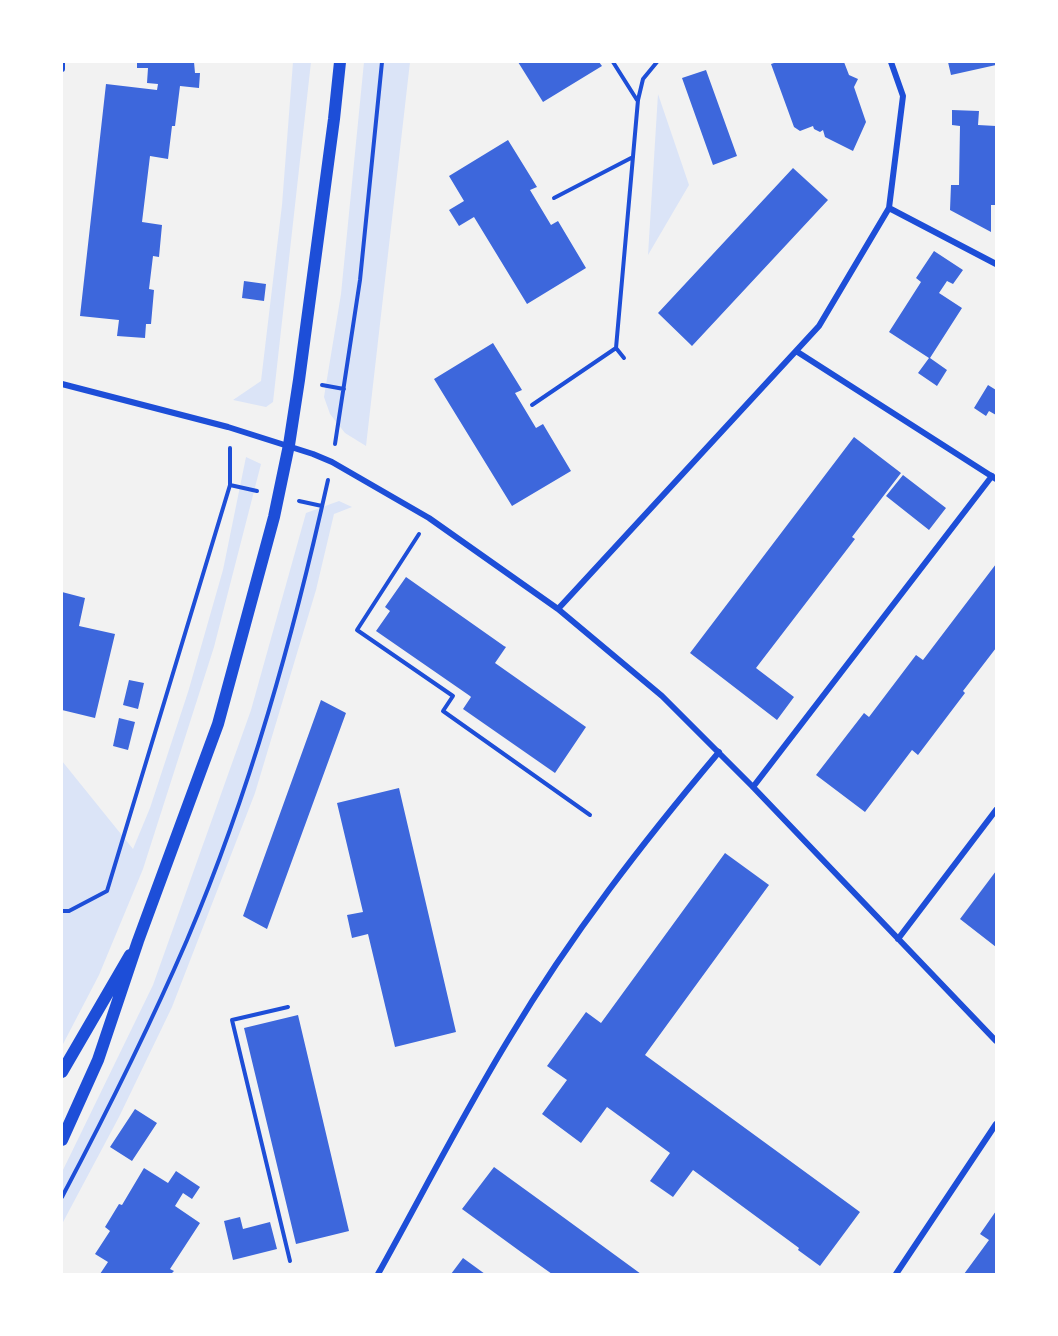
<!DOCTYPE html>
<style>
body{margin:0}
#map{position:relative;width:1058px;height:1336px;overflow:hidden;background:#f2f2f2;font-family:Manrope,sans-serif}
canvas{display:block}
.frame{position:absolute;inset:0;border:63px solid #fff;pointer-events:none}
</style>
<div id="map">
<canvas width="1058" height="1336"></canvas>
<div class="frame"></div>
</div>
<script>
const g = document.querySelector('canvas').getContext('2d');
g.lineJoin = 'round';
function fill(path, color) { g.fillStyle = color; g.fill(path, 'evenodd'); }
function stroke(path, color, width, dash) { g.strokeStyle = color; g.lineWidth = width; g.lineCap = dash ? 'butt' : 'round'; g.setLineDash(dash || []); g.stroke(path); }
fill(new Path2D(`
 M 293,62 L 311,62 L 273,402 L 266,407 L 233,400 L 261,381 L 282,205 Z
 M 364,62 L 410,62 L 366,446 L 345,433 L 330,414 L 324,397 L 341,294 Z
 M 658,94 L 689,185 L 648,255 Z
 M 246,457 L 261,464 L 214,647 L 143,869 L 99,975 L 62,1046 L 62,761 L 133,849 L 150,808 L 189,689 L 223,570 Z
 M 339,501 L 352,507 L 334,514 L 316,590 L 255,793 L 172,1007 L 119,1117 L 62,1224 L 62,1172 L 153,985 L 251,710 L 306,513 Z`), '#dbe4f7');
fill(new Path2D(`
 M 137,62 L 194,62 L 195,73 L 200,73 L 199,88 L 180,86 L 175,126 L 172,126 L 168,159 L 150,156 L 142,222 L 162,225 L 159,257 L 153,256 L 149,289 L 154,290 L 151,324 L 146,324 L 145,338 L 117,336 L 119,320 L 80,316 L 106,84 L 157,90 L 158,84 L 147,83 L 148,68 L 137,68 Z
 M 518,62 L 599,62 L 602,66 L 543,102 Z
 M 777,62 L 844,62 L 849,75 L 858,79 L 854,87 L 866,122 L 853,151 L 825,137 L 823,130 L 820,132 L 814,129 L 813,126 L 800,131 L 794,127 L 771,64 Z
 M 948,62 L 996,62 L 996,65 L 951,75 Z
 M 706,70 L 737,156 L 713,165 L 682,78 Z
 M 952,110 L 979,111 L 978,125 L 996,126 L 996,205 L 991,205 L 991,232 L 950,210 L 951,185 L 959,185 L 960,126 L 952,125 Z
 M 508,140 L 537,187 L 530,190 L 551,225 L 558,221 L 586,268 L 527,304 L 474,217 L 459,226 L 449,210 L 464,201 L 449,176 Z
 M 793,168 L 828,200 L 692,346 L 658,313 Z
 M 934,251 L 963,270 L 953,284 L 947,281 L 939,293 L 962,308 L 930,358 L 947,370 L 937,386 L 918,373 L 929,358 L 889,332 L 921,282 L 916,278 Z
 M 244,281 L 266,284 L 264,301 L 242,298 Z
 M 493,343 L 522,390 L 515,393 L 536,428 L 543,424 L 571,471 L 512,506 L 434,379 Z
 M 988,385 L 996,390 L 996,415 L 989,411 L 986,416 L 974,408 Z
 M 854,437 L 901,473 L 852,537 L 855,539 L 756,668 L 794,697 L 777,720 L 690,653 Z
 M 903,475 L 946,508 L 929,530 L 886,496 Z
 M 996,564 L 996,648 L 963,691 L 965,693 L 918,755 L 912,750 L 865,812 L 816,775 L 864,713 L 869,717 L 916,655 L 923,660 Z
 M 406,577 L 504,646 L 506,647 L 495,663 L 586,727 L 555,773 L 463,709 L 471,697 L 470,696 L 376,631 L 390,611 L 385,607 Z
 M 62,592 L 85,598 L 79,626 L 115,634 L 95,718 L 62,710 L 62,630 L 63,622 L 62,622 Z
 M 129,680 L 144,683 L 138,709 L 123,705 Z
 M 321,700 L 346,713 L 267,929 L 243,916 Z
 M 119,718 L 135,722 L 128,750 L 113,746 Z
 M 399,788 L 456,1032 L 395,1047 L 368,934 L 352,938 L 347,915 L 363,912 L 337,803 Z
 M 725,853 L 769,885 L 645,1055 L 860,1212 L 820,1266 L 798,1250 L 799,1248 L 693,1170 L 673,1197 L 650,1181 L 670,1153 L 607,1107 L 581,1143 L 542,1114 L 567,1080 L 547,1066 L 586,1012 L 601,1023 Z
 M 996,871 L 996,947 L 960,919 Z
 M 298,1015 L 349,1231 L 296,1244 L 244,1028 Z
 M 135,1109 L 157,1123 L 132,1161 L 110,1147 Z
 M 494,1167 L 552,1209 L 641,1274 L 552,1274 L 521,1252 L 462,1209 Z
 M 144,1168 L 168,1183 L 176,1171 L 200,1187 L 192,1199 L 183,1193 L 175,1206 L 200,1223 L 170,1269 L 174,1271 L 171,1274 L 100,1274 L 108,1262 L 95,1254 L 110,1231 L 105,1227 L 119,1204 L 122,1205 Z
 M 996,1211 L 996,1274 L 964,1274 L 989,1240 L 980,1234 Z
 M 240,1217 L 243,1229 L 270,1222 L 277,1249 L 233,1260 L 224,1221 Z
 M 463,1258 L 485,1274 L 451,1274 Z`), '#3d67dc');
stroke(new Path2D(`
 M 613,62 L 637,100
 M 554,198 L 633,157
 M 616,348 L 624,358
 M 322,385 L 344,389
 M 532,405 L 616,348 L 638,100 L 643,79 L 657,62
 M 335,444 L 360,280 L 382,62
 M 230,485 L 257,491
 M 299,501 L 322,506
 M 419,534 L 357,630 L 453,696 L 443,711 L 590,815
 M 62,911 L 69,911 L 107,891 L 230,485 L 230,448
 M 288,1007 L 232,1020 L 290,1261
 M 62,1197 C 107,1112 149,1028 187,940 C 250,792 293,637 328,480`), '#1d4ed8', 4);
stroke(new Path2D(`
 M 62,69 L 62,62
 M 889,208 L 996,264
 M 796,351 L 996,479
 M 62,384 L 228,427 L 313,454 L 332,462 L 429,518 L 558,609 L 662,696 L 753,787 L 996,1041
 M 558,609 L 819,326 L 889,208 L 903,96 L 891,62
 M 753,787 L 992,476
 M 898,939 L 996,810
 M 378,1274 C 422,1195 463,1114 510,1037 C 571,935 643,842 719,752
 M 896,1274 L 996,1124`), '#1d4ed8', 6);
stroke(new Path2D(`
 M 62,1072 L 130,955
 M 62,1140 L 98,1060 L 138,941 L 218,724 L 274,517 L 289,445 L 299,380 L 334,119 L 340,62`), '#1d4ed8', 12);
</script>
